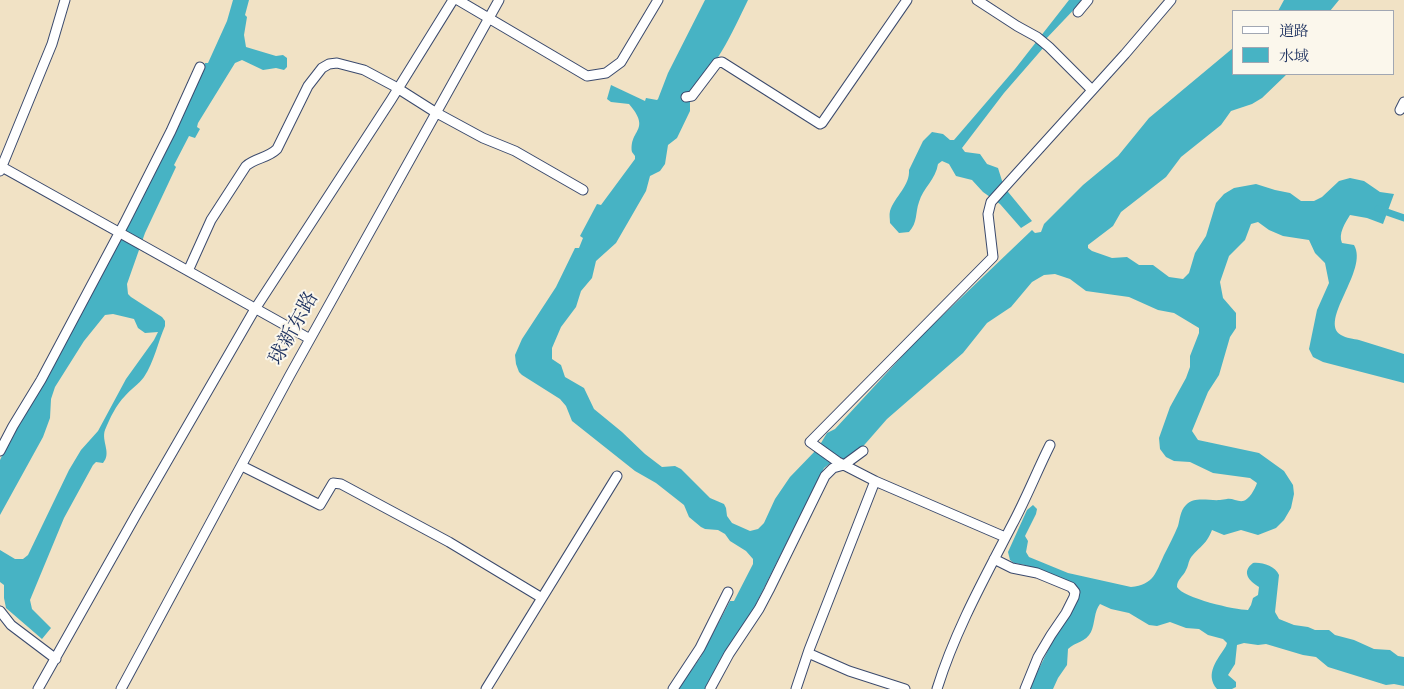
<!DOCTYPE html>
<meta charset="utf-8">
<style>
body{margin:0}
#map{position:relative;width:1404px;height:689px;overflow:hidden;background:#f1e2c5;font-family:"IM FELL DW Pica","Noto Serif SC",serif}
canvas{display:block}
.legend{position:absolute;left:1232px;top:10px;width:162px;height:65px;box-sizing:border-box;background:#fbf7ec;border:1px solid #a1a7b3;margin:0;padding:6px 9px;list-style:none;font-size:15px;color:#1b2f5e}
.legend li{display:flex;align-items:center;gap:10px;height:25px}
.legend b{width:25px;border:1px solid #a1a7b3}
</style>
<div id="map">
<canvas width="1404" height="689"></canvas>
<ul class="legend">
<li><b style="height:6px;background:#fff"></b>道路</li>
<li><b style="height:14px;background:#47b3c4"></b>水域</li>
</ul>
</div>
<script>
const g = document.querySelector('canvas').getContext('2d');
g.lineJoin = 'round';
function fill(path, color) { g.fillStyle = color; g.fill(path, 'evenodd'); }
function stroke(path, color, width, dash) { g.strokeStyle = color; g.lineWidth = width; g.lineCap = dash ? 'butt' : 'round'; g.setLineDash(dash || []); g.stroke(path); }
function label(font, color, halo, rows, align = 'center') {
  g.font = font + ' "IM FELL DW Pica","Noto Serif SC",serif'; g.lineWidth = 4; g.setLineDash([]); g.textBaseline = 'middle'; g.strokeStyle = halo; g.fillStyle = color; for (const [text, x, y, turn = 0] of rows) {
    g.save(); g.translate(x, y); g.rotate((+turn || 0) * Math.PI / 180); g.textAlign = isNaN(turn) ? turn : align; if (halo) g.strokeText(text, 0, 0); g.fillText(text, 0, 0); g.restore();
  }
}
fill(new Path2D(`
 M 233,0 L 249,0 L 245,15 L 247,17 L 244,35 L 246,47 L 276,56 L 283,55 L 287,58 L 287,67 L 284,70 L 276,68 L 263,70 L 242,60 L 235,63 L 198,123 L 197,127 L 200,129 L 195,138 L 189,136 L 174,165 L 176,167 L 145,233 L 127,284 L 128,294 L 131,297 L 162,317 L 165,321 L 165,326 C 158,342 154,362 144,377 C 139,384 131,389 125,396 C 116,405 110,418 105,430 C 101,441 112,453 103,463 L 96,462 L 93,465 L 64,518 L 30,600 L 32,609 L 51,628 L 42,639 L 6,608 L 4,598 L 4,585 L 0,582 L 0,550 L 15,559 L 23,559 L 28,555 L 69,470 L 81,450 L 98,431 L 126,379 L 154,340 L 158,332 L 145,333 L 138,328 L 134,319 L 113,314 L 105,315 L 84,341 L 55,387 L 51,399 L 50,418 L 43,437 L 0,515 L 0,460 L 20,419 L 116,245 L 122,237 L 203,71 L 205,63 L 208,63 L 227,21 Z
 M 705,0 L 748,0 C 732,33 715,72 685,95 L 686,101 L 690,102 L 690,111 L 677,138 L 668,145 L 665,164 L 660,171 L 650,176 L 646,191 L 627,224 L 616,243 L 596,261 L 592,278 L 581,291 L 576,307 L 561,327 L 552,348 L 552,359 L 561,365 L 565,377 L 584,388 L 594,409 L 622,432 L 645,454 L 662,467 L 675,466 L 681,469 L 710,498 L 724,504 L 726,508 L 727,516 L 732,523 L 750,531 L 758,529 L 764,523 L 775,499 L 790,477 L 818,448 L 827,433 L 835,429 L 919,338 L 1032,230 L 1035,233 L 1041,232 L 1044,224 L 1083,185 L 1118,156 L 1149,118 L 1233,48 L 1233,74 L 1287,74 L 1262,98 L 1252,104 L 1231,111 L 1221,125 L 1181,157 L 1166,177 L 1121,212 L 1113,226 L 1088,245 L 1088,248 L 1092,251 L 1112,258 L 1127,257 L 1139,265 L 1153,265 L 1169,277 L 1183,279 L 1189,273 L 1195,253 L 1206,236 L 1216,203 L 1224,194 L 1234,188 L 1256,184 L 1275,190 L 1290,193 L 1301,201 L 1314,201 L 1322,197 L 1339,181 L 1350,178 L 1364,181 L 1380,192 L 1394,194 L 1383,224 L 1367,218 L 1350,215 C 1345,223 1338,234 1342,243 L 1354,245 C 1369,270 1318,321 1341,335 C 1346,338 1354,339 1359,340 C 1374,345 1389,349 1404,354 L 1404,383 L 1323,362 L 1313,357 L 1309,349 L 1317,310 L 1329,283 L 1325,263 L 1315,253 L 1309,240 L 1283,236 L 1269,230 L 1258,222 L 1251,224 L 1245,240 L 1229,256 L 1220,282 L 1223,298 L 1236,313 L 1236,328 L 1230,337 L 1219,375 L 1208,392 L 1192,431 L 1198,440 L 1259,453 L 1284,471 L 1293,485 L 1294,494 L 1291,508 L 1284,520 L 1276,528 L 1258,535 L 1241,530 L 1224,535 L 1212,530 C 1206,546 1198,547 1190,559 C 1188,563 1188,567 1186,570 C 1183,577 1177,579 1177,587 C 1183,598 1235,610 1248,610 L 1251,605 L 1253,598 L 1258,595 L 1259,587 C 1249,581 1241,572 1253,563 C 1262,562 1275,566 1279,575 L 1275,612 L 1279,619 L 1294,625 L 1308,627 L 1315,630 L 1329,630 L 1335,635 L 1354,640 L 1374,649 L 1390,650 L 1398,656 L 1404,657 L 1404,686 L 1394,684 L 1386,685 L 1328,667 L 1316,657 L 1303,655 L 1266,644 L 1258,645 L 1244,643 L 1237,645 L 1235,664 L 1228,675 L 1236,682 L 1236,687 L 1232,689 L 1217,689 C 1204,674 1218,659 1226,646 L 1227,643 L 1223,639 L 1208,635 L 1199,629 L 1186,628 L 1170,622 L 1157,626 L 1149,625 L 1129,613 L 1111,609 L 1100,604 C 1094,611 1095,624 1091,632 C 1086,642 1075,642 1068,649 L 1067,665 L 1058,678 L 1053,689 L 1029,689 L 1052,642 L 1077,601 L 1071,585 L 1025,565 L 1014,563 L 1010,560 L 1008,552 L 1027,510 L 1033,505 L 1037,509 L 1036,514 L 1025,536 L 1028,541 L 1026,552 L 1029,557 L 1068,573 L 1131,587 C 1154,585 1156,572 1164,555 C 1169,545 1174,536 1178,526 C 1180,519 1180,511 1186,505 C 1194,496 1209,501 1220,500 C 1222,500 1225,499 1227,499 C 1232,498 1238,502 1243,501 C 1249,500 1255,489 1257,483 L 1250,478 L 1213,473 L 1190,462 L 1174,461 L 1166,457 L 1160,449 L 1159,438 L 1170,407 L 1186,378 L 1190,367 L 1190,356 L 1199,333 L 1199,328 L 1174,313 L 1158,310 L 1129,297 L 1086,291 L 1070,279 L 1055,274 L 1044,275 L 1032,282 L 1011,307 L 987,323 L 963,353 L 887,419 L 859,451 L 842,461 L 832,462 L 824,468 L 747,622 L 707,689 L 678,689 L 700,658 L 730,601 L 734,601 L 753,564 L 753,559 L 746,551 L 730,541 L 725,534 L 718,530 L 705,529 L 701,527 L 689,517 L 684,505 L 656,483 L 635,471 L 572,421 L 566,406 L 560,399 L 522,375 L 519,372 L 516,364 L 515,355 L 522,339 L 556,287 L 575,248 L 579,248 L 583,238 L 580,236 L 597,204 L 601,205 L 635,159 L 635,156 L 632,152 C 629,129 652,131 629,104 L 611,102 L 607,99 L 611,85 L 645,101 L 646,98 L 657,100 L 658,99 L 668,73 Z
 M 1069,0 L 1083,0 L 1044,41 L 1044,47 L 1004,93 L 962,148 L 965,152 L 980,154 L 987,164 L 998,168 L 1004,187 L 1032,221 L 1021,228 L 1000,204 L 983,192 L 972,180 L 956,176 L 949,164 L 942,161 L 938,164 C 936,179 923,188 919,202 C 915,213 918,222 909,232 L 899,233 L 890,223 C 890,219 889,215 890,211 C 895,196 910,186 909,170 L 923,141 L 932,132 L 943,134 L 950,140 L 954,140 L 1015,69 Z
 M 1284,0 L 1339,0 L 1330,11 L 1278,11 Z`), '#47b3c4');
stroke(new Path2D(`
 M 1378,209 L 1404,218`), '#47b3c4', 7);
const minor = new Path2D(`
 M 458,0 L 587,76 L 606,73 L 621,62 L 658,0
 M 977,0 L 1017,26 L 1037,37 L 1049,47 L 1092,90
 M 1078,12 L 1088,0
 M 686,97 L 692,96 L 717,63 L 722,62 L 820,124 L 822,123 L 907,0
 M 1400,110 L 1404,102
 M 2,167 L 310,339
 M 0,171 L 52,44 L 65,0
 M 188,271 L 211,220 L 246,166 C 255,158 268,158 277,149 L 308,86 L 322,68 L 329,64 L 337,63 L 364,70 L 394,86 L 435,112 L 483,138 L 515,151 L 583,190
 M 0,451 L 13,426 L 41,380 L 125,222 L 171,131 L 200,67
 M 242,466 L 320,505 L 333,483 L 341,484 L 449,542 L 542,598
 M 1005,537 L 875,481 L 838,462 L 810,442 L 993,257 L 988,214 L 991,202 L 1125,54 L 1171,0
 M 994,559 L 1012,568 L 1037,573 L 1071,587 L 1075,592 L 1074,597 L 1066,613 L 1051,635 L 1038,657 L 1025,689
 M 0,611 L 11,625 L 56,659
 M 808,653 L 849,671 L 905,689
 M 38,689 L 136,515 L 255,309 L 391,100 L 453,0
 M 121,689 L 290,375 L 499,0
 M 486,689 L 617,476
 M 673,689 L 700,648 L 728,592
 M 710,689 L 729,654 L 759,609 L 769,590 L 825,476 L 833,468 L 844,465 L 863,451
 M 796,689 L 809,650 L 875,481
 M 937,689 C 955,631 984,579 1012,525 C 1026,499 1037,471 1050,445`);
stroke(minor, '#3b4a6d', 11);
stroke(minor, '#fff', 9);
label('20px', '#1b2f5e', '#fbf7ec', [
 ["球新东路",295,329,-61]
]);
</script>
